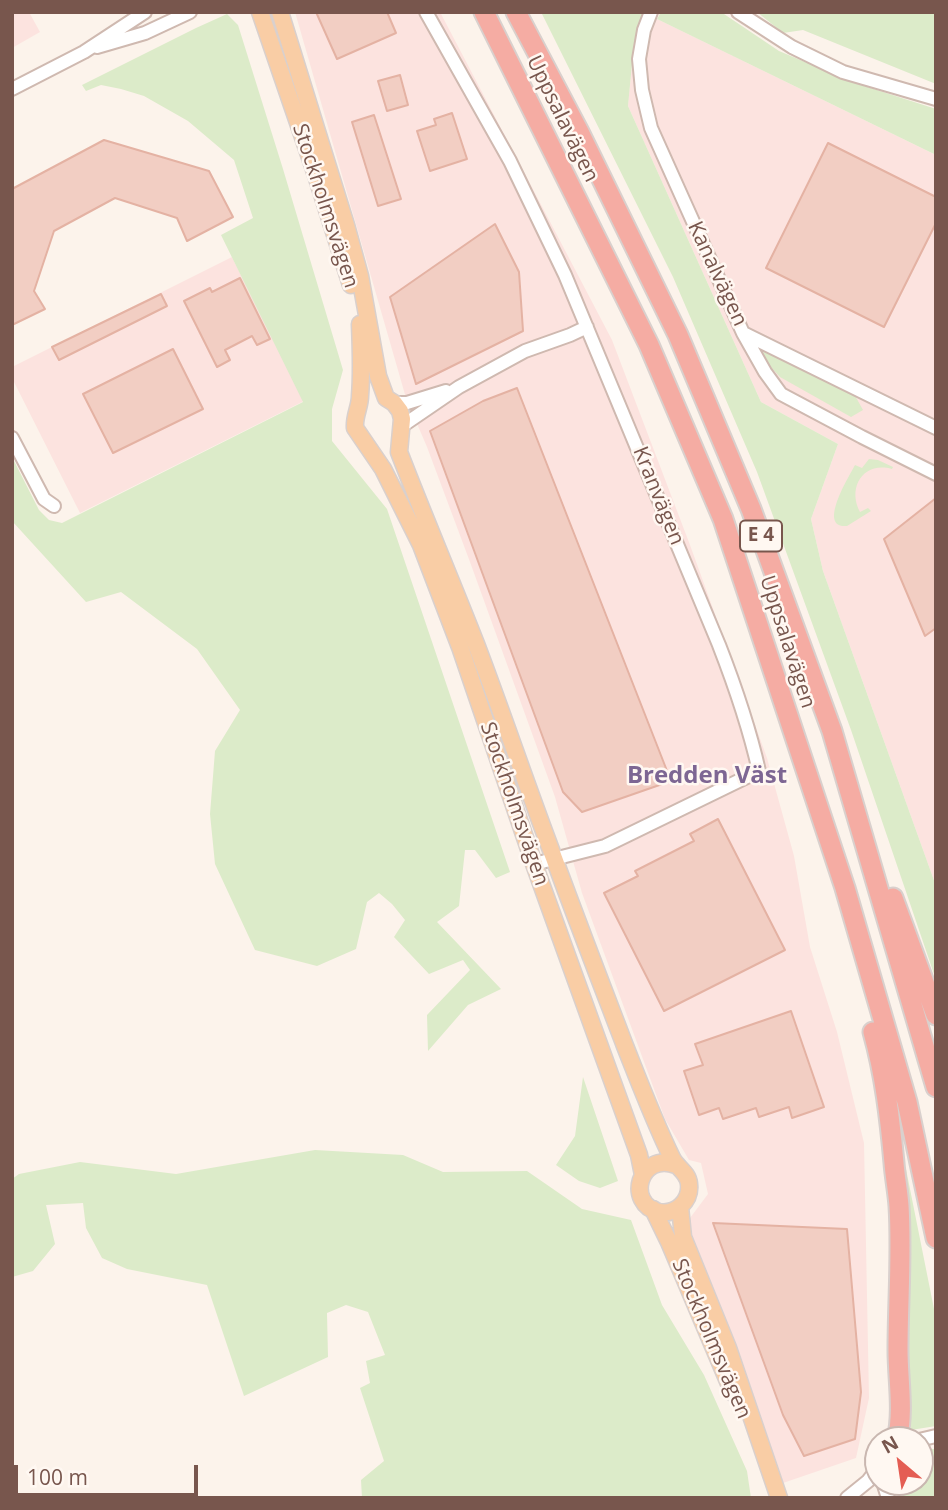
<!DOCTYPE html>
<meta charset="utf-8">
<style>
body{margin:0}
#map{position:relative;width:948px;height:1510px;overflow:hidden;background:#fcf3eb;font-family:"Open Sans",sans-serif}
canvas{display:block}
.frame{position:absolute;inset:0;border:14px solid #78564d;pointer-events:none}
.north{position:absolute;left:864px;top:1426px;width:70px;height:70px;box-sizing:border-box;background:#fff8f2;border:2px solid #c9b7b0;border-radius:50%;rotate:331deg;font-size:19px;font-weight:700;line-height:28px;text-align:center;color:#78564d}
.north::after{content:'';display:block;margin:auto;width:24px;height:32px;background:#e45d53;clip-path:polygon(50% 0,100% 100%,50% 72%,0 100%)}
.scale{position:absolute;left:14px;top:1465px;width:184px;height:32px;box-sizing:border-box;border:4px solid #78564d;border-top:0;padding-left:9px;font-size:21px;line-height:24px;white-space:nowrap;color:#78564d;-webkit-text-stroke:5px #fff8f2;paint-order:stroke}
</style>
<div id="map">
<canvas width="948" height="1510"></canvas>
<div class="frame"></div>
<div class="north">N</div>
<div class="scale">100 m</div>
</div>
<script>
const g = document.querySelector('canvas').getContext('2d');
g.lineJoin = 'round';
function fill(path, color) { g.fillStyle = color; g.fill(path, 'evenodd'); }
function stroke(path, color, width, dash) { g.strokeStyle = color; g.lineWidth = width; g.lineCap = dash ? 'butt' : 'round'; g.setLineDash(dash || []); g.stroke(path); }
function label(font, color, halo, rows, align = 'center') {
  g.font = font + ' "Open Sans",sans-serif'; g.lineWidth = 5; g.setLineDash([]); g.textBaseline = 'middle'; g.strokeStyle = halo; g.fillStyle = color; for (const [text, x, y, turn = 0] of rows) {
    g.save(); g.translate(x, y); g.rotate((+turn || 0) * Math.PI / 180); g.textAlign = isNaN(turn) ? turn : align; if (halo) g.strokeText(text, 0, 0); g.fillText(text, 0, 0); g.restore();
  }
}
fill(new Path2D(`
 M 12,12 L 29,12 L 40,32 L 12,48 Z
 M 295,12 L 440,12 L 612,340 L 690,545 L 767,758 L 794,856 L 810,947 L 837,1032 L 864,1143 L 869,1398 L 856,1458 L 783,1483 L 691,1235 L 690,1218 L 708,1194 L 701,1163 L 689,1160 L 665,1119 L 582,893 L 555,797 L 470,562 L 427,447 L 406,398 Z
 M 643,12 L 936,155 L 936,886 L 823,571 L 811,519 L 838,444 L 761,402 L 628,106 L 634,43 Z
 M 232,257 L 304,401 L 80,513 L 12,378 L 12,367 Z`), '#fce3df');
fill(new Path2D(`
 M 541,12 L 643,12 L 634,43 L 628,106 L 761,402 L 838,444 L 811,519 L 823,571 L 936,886 L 936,980 L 851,730 L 757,472 L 673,277 Z
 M 661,12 L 721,12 L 779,51 L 855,83 L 936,109 L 936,155 L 657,19 Z
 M 757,12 L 936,12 L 936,84 L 803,30 L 783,33 Z
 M 227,14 L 238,25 L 283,169 L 343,370 L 332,409 L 332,441 L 387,509 L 510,872 L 496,878 L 475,850 L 465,850 L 459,906 L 437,922 L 501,989 L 468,1005 L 428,1051 L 427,1015 L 470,970 L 463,960 L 429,974 L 394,937 L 405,920 L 392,904 L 379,893 L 367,902 L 356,949 L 317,966 L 255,950 L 215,864 L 210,814 L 215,751 L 240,710 L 197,649 L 121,592 L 86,602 L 12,521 L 12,457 L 39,510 L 49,520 L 62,523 L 303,402 L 221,235 L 253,218 L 234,160 L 188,121 L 144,96 L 121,89 L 101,85 L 86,91 L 82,85 L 196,28 Z
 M 760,346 L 853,392 L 863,410 L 851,417 L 780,377 L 769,365 Z
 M 869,459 L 878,460 L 893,467 L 892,469 C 863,461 847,488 860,512 L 868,508 L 871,511 L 847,526 C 816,529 850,475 855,465 L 862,468 Z
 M 583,1077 L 618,1181 L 600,1188 L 579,1181 L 556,1165 L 575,1136 Z
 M 315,1150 L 403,1155 L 443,1172 L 527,1171 L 582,1209 L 631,1220 L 662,1305 L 704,1375 L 747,1471 L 751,1498 L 362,1498 L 361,1480 L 384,1461 L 360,1388 L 370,1383 L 366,1361 L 385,1355 L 368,1312 L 346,1305 L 327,1313 L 328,1357 L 244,1396 L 207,1285 L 127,1269 L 102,1258 L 86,1228 L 83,1203 L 46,1205 L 55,1244 L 33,1271 L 12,1277 L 12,1179 L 19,1174 L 80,1162 L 176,1174 Z
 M 906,1169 L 936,1319 L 936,1426 L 911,1430 L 908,1384 Z
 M 920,1449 L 936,1449 L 936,1495 L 931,1498 L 905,1498 L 895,1488 L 893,1482 L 920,1482 Z`), '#dcebc9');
const building = new Path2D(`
 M 316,12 L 387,12 L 396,33 L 337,59 Z
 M 400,75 L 408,105 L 387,111 L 378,81 Z
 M 452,113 L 467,159 L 430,171 L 417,131 L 436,125 L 434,119 Z
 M 374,115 L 401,199 L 378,206 L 352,122 Z
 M 104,140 L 209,171 L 233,217 L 187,241 L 177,218 L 115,198 L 54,231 L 34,291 L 45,309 L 12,325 L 12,189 Z
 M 828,143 L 936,197 L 936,223 L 884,327 L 766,268 Z
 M 495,224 L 519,272 L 523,331 L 416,384 L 390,297 Z
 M 240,278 L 270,339 L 257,345 L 252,336 L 225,350 L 230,360 L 217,367 L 184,301 L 210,288 L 212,292 Z
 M 161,294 L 167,306 L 59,360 L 52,347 Z
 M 173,349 L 203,409 L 113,453 L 83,394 Z
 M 517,388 L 671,781 L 582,812 L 563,792 L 430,431 L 483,401 Z
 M 936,498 L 936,628 L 925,636 L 884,539 Z
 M 718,819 L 785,950 L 664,1011 L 604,893 L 638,876 L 635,871 L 694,841 L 690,834 Z
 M 791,1011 L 824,1107 L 792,1118 L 789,1107 L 759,1117 L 756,1108 L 723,1119 L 719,1108 L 699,1115 L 684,1071 L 703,1065 L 695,1044 Z
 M 713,1223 L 847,1229 L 861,1392 L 855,1439 L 804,1456 L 783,1415 Z`);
fill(building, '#f2cec3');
stroke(building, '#e4b2a3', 2);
const minor = new Path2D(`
 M 426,12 L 510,161 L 565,275 L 719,645 C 735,686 749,727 759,771 L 605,846 L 534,864
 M 651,12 L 644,30 L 639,59 L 642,90 L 651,128 L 743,333 L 765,372 L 781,394 L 862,437 L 936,474
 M 738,12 L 792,47 L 843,72 L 936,99
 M 97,47 L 145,33 L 190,12
 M 12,89 L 84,52 L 145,12
 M 743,333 L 936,428
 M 394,403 L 407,403 L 446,391
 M 402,426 L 459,387 L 525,351 L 570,335 L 587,327
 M 12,438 L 44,499 L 54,506
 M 919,1440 L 936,1436
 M 883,1482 L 888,1498
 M 847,1498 L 868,1481 L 878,1468`);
const major = new Path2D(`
 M 260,12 L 317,178 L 351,285
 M 280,12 L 346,225 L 360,276 L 378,376 L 386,398 L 394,403 L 400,411 L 402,419 L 399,452 C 424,517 451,580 476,644 C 503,715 527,787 554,858 C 577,921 601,983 625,1046 C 640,1084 654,1121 672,1158 C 677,1168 688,1172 689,1184 C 691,1201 676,1215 659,1212 C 625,1204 639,1151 676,1165
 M 360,324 C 361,348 362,372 360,396 C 360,407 354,416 355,428 L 383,469 L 421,545 L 460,647 L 534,864 L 639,1155 L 643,1175
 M 680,1207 L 683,1237 L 728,1348 L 779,1498
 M 653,1209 L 669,1242 L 733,1393`);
const highway = new Path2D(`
 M 484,12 L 649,345 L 723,519 L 845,888 L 907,1102 L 936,1238
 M 516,12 L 579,132 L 678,335 L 751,509 L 832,731 L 936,1087
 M 893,898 L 936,1015
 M 873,1032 C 885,1075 890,1119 894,1163 C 895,1177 898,1192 899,1206 C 902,1254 898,1302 898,1350 C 898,1380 904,1411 897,1440`);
stroke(minor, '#cfb9b0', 16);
stroke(major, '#d9d0cd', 19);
stroke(highway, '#d9d0cd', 23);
stroke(minor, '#fff', 12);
stroke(major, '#f9cda5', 16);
stroke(highway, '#f5aca3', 19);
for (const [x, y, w] of [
 [761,536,42]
]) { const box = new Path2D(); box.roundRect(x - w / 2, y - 15.5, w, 31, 5); g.fillStyle = '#fff8f2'; g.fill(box); stroke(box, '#78564d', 2); }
label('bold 19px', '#78564d', null, [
 ["E 4",761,536]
]);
label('21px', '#78564d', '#fff8f2', [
 ["Uppsalavägen",562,119,64],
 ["Stockholmsvägen",325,206,72],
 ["Kanalvägen",717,274,65],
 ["Kranvägen",658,496,68],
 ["Uppsalavägen",787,642,72],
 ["Stockholmsvägen",514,804,71],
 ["Stockholmsvägen",711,1339,67]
]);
label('bold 24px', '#7d6693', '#fff8f2', [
 ["Bredden Väst",707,776]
]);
</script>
